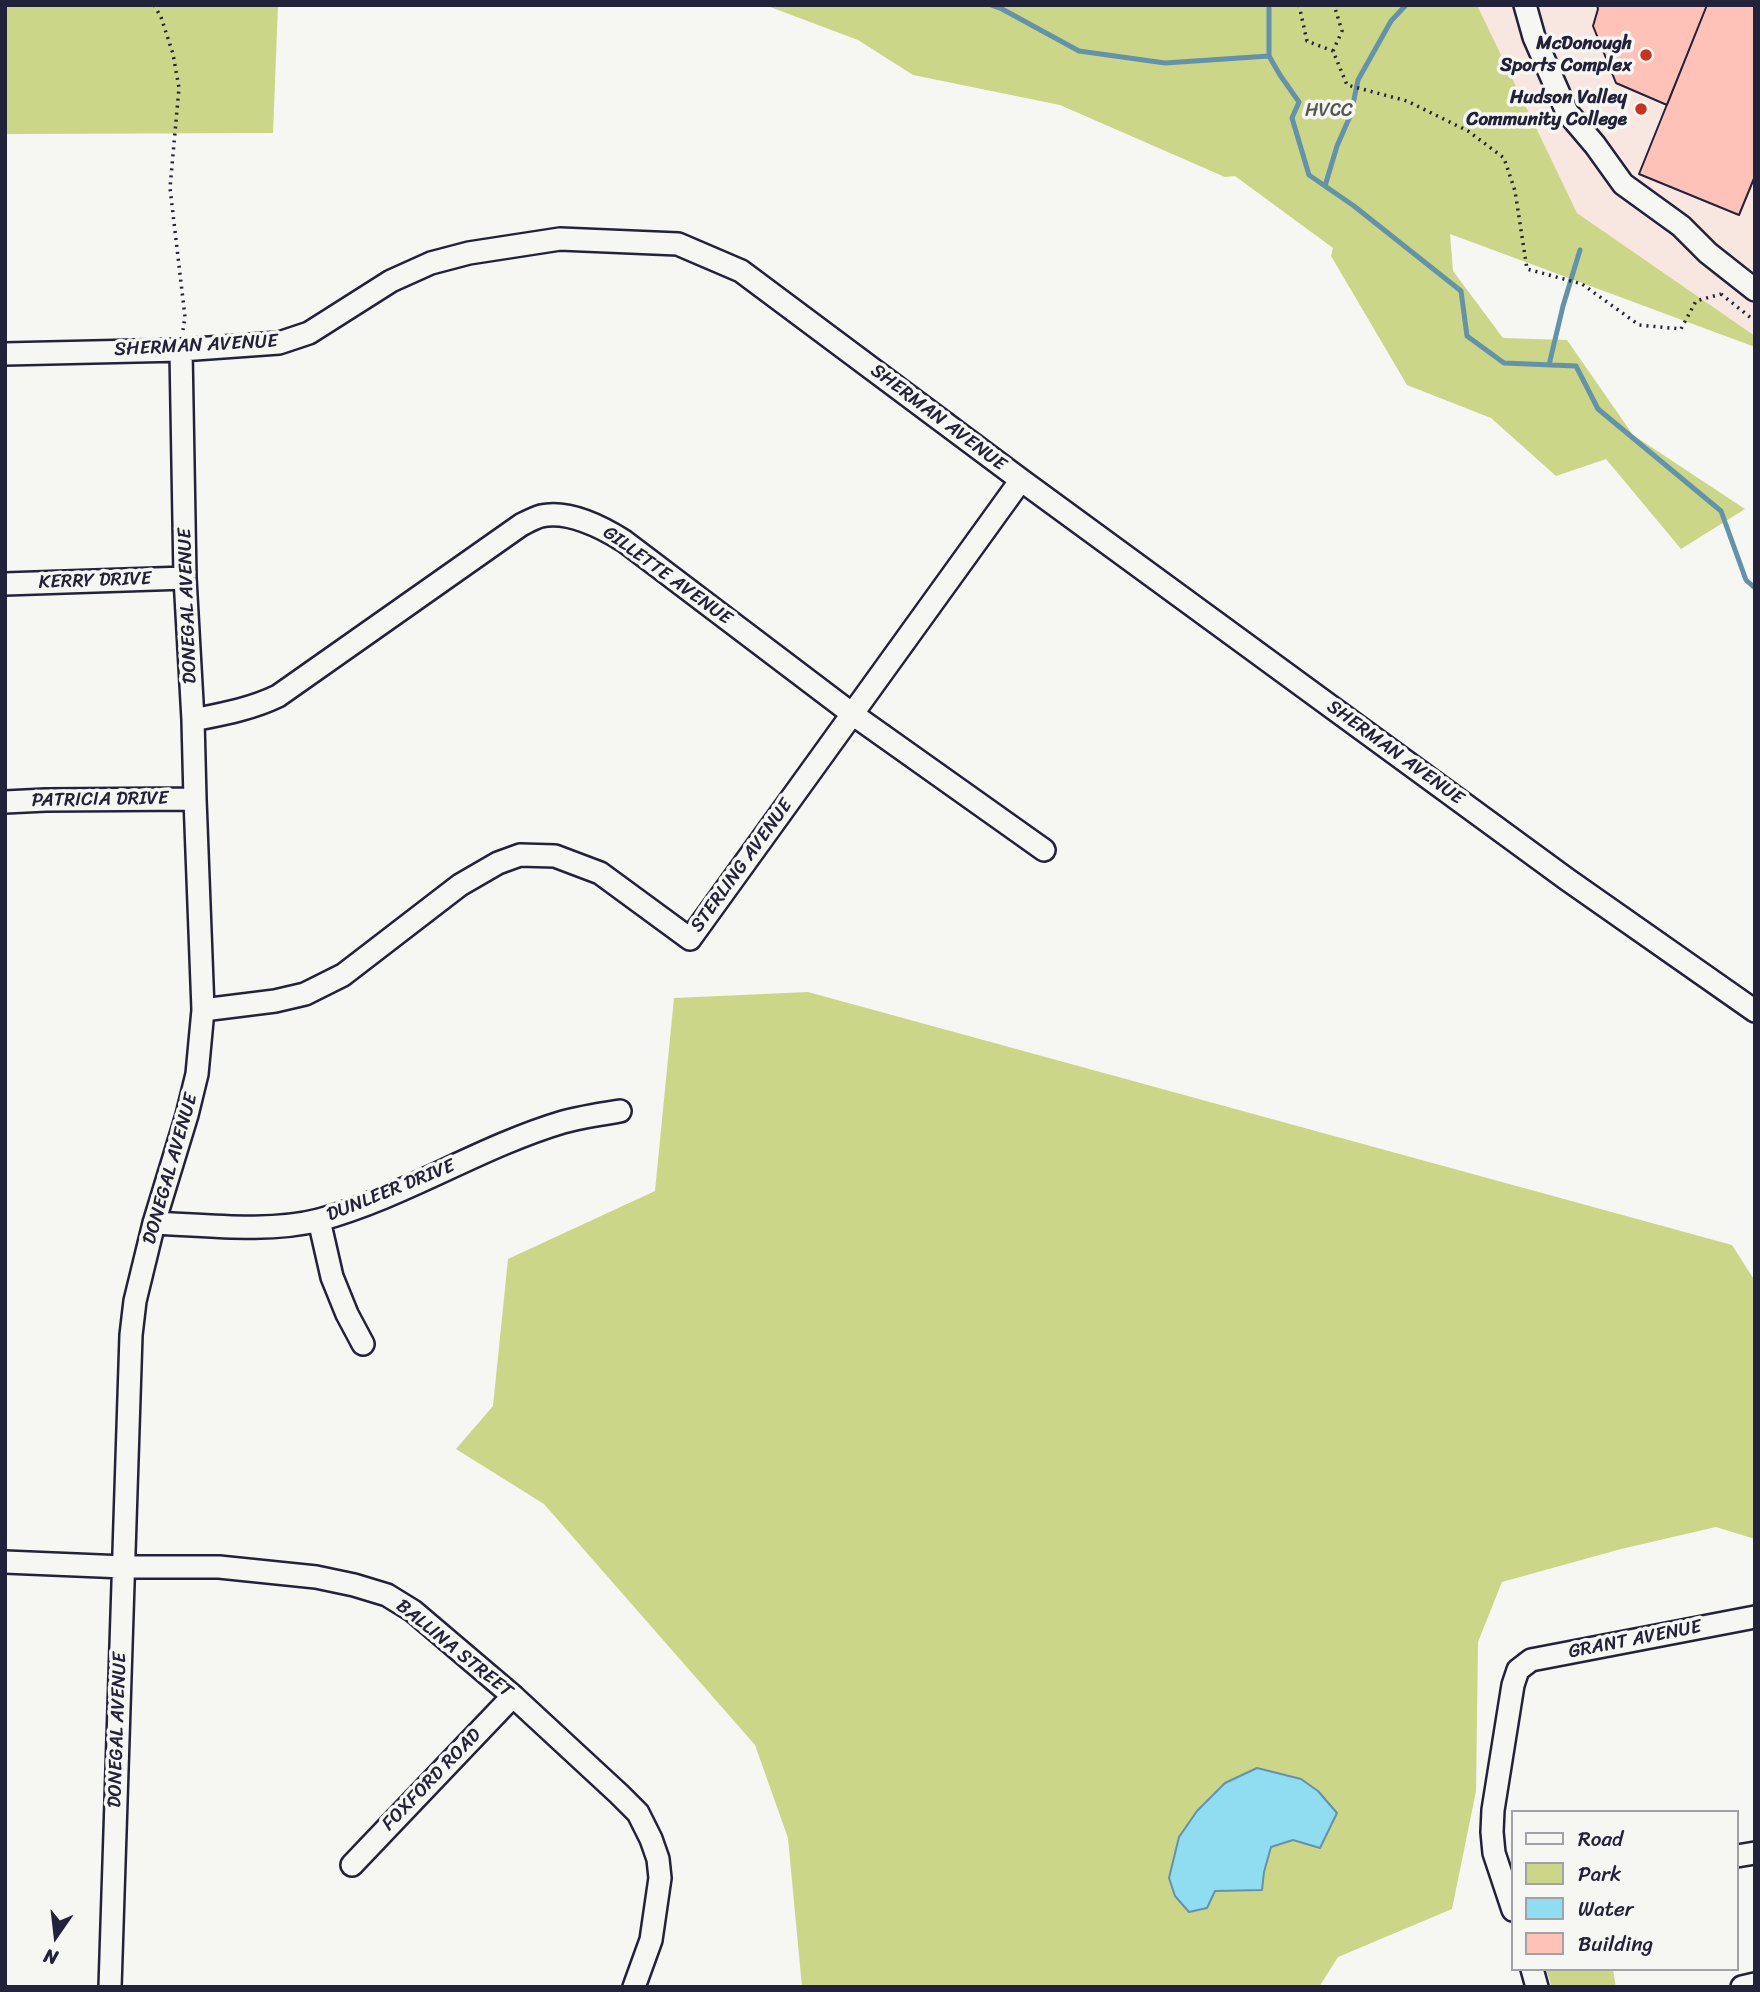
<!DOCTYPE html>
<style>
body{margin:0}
#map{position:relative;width:1760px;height:1992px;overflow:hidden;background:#f6f6f2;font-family:Sriracha,sans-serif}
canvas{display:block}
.frame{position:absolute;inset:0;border:7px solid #22223b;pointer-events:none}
.legend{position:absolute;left:1511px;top:1810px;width:228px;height:161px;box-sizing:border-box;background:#f6f6f2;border:2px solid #a1a1a9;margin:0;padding:9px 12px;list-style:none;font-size:21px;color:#22223b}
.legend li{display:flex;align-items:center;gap:14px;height:35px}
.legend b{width:35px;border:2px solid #a1a1a9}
.north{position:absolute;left:21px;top:1901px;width:70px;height:70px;-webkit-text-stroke:5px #f6f6f2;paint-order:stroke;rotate:194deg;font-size:19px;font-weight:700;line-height:28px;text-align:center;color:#22223b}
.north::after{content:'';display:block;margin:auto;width:24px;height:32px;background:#22223b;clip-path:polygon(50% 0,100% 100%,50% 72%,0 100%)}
</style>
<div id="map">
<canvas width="1760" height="1992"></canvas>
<div class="frame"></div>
<ul class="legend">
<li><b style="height:9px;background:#f6f6f2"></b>Road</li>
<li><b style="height:19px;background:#cbd689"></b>Park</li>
<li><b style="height:19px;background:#90dcf0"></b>Water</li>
<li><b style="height:19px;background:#fec2b8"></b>Building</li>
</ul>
<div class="north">N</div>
</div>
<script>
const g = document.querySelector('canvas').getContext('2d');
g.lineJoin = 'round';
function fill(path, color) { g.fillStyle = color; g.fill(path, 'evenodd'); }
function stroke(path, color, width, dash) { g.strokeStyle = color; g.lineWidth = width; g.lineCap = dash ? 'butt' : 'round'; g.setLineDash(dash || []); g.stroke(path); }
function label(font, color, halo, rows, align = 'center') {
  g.font = font + ' Sriracha,sans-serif'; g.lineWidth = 7; g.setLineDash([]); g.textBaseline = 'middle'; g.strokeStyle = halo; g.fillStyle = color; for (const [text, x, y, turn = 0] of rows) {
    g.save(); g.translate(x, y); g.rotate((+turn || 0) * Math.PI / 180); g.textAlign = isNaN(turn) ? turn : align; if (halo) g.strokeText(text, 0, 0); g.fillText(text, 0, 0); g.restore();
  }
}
fill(new Path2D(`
 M 1477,5 L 1755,5 L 1755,336 L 1577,213 Z`), '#f8e6e1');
fill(new Path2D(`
 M 5,5 L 278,5 L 273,133 L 5,134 Z
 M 765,5 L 1477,5 L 1577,213 L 1755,336 L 1755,347 L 1450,234 L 1453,271 L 1503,338 L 1567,340 L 1633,435 L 1745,509 L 1681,549 L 1606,459 L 1556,476 L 1491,418 L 1407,385 L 1331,256 L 1333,248 L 1235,176 L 1225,177 L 1060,105 L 913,75 L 858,40 Z
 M 808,992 L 1732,1245 L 1755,1281 L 1755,1539 L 1716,1527 L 1621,1549 L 1502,1582 L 1478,1642 L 1476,1791 L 1452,1909 L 1338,1957 L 1319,1987 L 802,1987 L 788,1838 L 755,1745 L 544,1504 L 456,1449 L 493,1406 L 508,1259 L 655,1191 L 674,998 Z
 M 1546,1969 L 1613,1969 L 1616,1987 L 1552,1987 Z`), '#cbd689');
const water = new Path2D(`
 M 1257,1768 L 1301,1779 L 1318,1791 L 1337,1813 L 1320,1848 L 1293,1840 L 1271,1847 L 1264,1872 L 1262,1890 L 1215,1891 L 1207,1908 L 1189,1912 L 1175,1896 L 1169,1878 L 1179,1837 L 1197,1811 L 1225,1783 Z`);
fill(water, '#90dcf0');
stroke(water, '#6492a8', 2);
stroke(new Path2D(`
 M 991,5 L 1002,9 L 1079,51 L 1165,63 L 1269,56
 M 1269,5 L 1269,56 L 1280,75 L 1299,102 L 1292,118 L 1309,175 L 1354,206 L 1461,291 L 1467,336 L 1504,363 L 1576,366 L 1598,409 L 1721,511 L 1746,580 L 1755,588
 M 1325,186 L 1337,146 L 1351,114 L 1358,80 L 1391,21 L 1406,5
 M 1549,365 L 1563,306 L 1580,250`), '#6492a8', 5);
const building = new Path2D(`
 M 1597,5 L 1707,5 L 1667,105 L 1616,83 L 1593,26 L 1598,9 Z
 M 1707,5 L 1755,5 L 1755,176 L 1739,215 L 1639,174 Z`);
fill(building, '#fec2b8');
stroke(building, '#22223b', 2);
const minor = new Path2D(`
 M 1525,5 L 1534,37 L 1567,112 L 1595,145 L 1623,184 L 1681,226 L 1708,253 L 1755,290
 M 5,354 L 181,350 L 279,343 L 309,333 L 391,281 L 431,263 L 469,253 L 560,239 L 678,244 L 741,271 L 1021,480 L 1568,880 L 1755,1011
 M 5,584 L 185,578
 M 193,720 C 223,714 251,709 278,696 L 521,525 C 527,522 534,518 541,516 C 568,510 602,527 624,541 L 851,713 L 1044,850
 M 5,802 L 46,800 L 195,799
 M 203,1010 L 275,1001 L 305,994 L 343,975 L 460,885 L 498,863 L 520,855 L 555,856 L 600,873 L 690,939 L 1021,480
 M 319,1220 L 332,1277 L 347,1314 L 363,1344
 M 154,1223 C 205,1225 269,1233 319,1220 C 404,1197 479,1147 563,1122 C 581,1117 601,1114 620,1111
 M 5,1562 L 124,1567 L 219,1567 L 316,1577 L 354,1585 L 387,1595 L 413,1611 L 513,1696 L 619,1794 L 638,1813 L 651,1839 L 658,1859 L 660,1878 L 651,1940 L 634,1987
 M 1737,1856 L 1755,1853
 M 352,1865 L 513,1696
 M 1513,1910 L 1494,1853 L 1492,1832 L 1493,1810 L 1513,1685 L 1518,1670 L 1531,1660 L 1755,1617
 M 1532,1969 L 1537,1987
 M 110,1987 L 131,1335 L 135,1301 L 154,1223 L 187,1115 L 197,1074 L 203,1010 L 195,799 L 193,720 L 185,578 L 181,350
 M 1742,1987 L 1755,1984`);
stroke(minor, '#22223b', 26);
stroke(new Path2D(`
 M 154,5 L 161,17 L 173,54 L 179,88 L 170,188 L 185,317 L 183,330
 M 1299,5 L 1307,41 L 1333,51 L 1347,85 L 1407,101 L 1468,131 L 1504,158 L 1515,191 L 1527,269 L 1582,284 L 1639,325 L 1681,329 L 1696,301 L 1721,294
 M 1333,51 L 1342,31 L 1334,5
 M 1721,294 L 1755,321`), '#22223b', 3.5, [2, 5]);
stroke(minor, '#f6f6f2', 21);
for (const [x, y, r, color] of [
 [1646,55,7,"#c8321e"],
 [1641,109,7,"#c8321e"]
]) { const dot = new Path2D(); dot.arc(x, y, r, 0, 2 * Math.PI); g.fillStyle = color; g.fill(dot); stroke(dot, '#f6f6f2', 2.5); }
label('bold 19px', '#22223b', '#f6f6f2', [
 ["McDonough",1632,44],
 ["Sports Complex",1632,66],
 ["Hudson Valley",1627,98],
 ["Community College",1627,120]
], 'right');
label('19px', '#555852', '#f6f6f2', [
 ["HVCC",1329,111]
]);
label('19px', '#22223b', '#f6f6f2', [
 ["SHERMAN AVENUE",196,346,-3],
 ["SHERMAN AVENUE",938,418,37],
 ["GILLETTE AVENUE",667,576,36],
 ["KERRY DRIVE",95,581,-2],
 ["DONEGAL AVENUE",188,606,-92],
 ["SHERMAN AVENUE",1395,753,36],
 ["PATRICIA DRIVE",100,800,-1],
 ["STERLING AVENUE",742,866,-54],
 ["DONEGAL AVENUE",171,1169,-74],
 ["DUNLEER DRIVE",391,1191,-22],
 ["GRANT AVENUE",1635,1640,-11],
 ["BALLINA STREET",454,1649,39],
 ["DONEGAL AVENUE",118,1730,-88],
 ["FOXFORD ROAD",432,1780,-46]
]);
</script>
